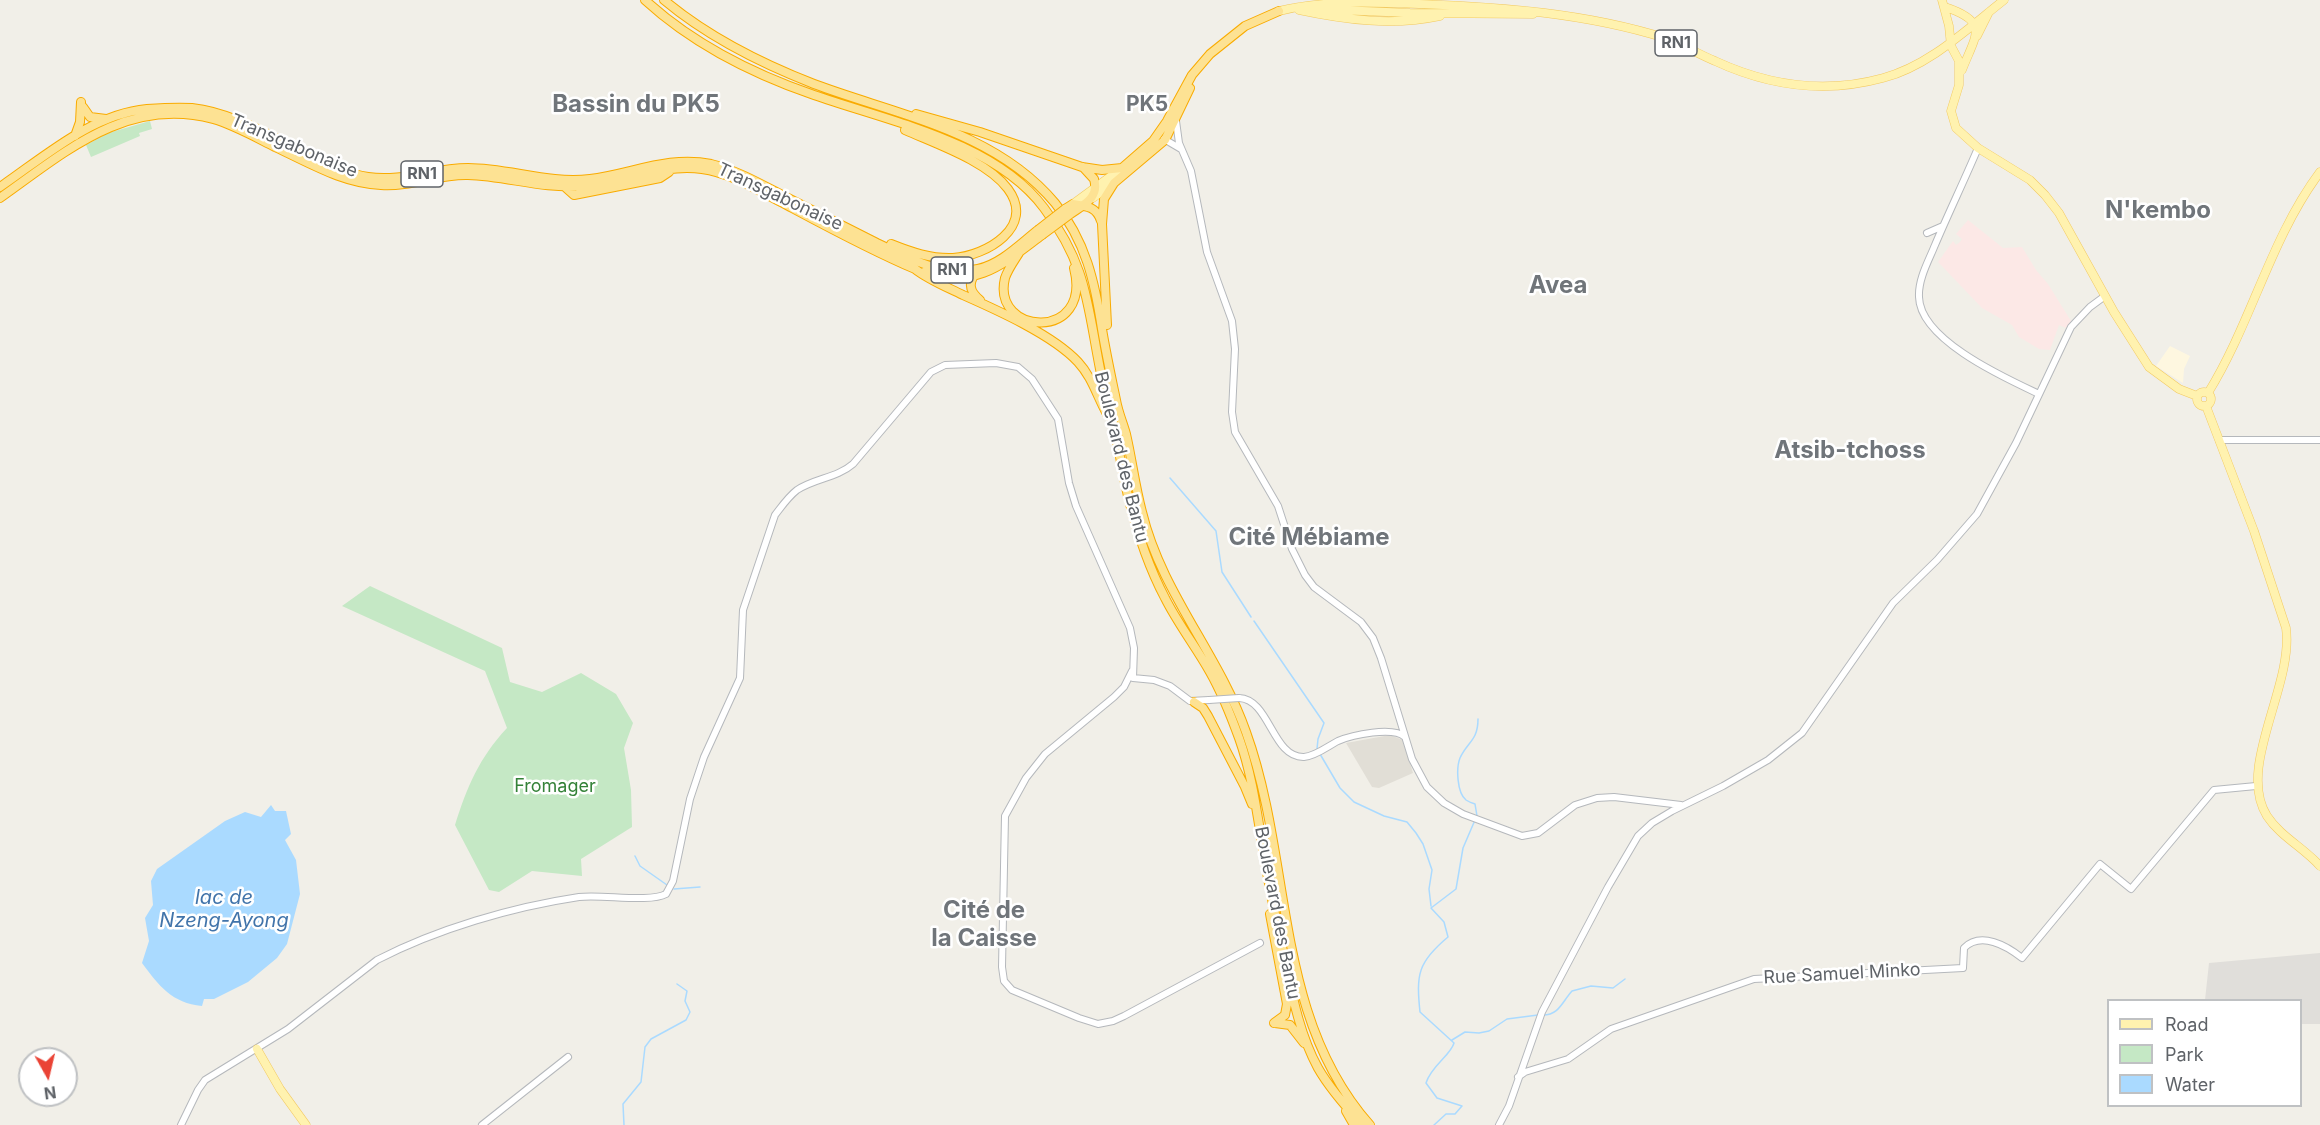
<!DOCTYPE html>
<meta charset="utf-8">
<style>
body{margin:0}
#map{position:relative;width:2320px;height:1125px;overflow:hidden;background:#f1efe8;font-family:Inter,sans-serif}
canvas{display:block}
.legend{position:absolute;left:2107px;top:999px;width:195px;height:108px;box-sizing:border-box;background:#fff;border:2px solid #bfc1c3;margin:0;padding:8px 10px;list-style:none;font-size:18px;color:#5f6368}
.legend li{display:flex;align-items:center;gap:12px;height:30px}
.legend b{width:30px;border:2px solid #bfc1c3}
.north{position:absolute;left:18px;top:1047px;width:60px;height:60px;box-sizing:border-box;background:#fff;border:2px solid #bfc1c3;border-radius:50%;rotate:172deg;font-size:16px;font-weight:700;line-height:24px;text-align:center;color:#5f6368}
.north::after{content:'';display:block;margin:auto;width:21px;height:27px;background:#ea4335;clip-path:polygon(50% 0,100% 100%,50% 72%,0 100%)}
</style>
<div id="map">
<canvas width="2320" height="1125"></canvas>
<ul class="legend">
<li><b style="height:8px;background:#fff2af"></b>Road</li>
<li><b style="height:16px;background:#c5e8c5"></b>Park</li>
<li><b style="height:16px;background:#aadaff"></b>Water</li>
</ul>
<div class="north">N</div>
</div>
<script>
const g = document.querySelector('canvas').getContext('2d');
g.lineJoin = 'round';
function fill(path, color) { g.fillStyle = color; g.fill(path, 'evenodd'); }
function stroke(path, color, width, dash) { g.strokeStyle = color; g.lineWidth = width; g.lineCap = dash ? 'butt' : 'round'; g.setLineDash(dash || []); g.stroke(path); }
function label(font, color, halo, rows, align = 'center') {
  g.font = font + ' Inter,sans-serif'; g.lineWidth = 5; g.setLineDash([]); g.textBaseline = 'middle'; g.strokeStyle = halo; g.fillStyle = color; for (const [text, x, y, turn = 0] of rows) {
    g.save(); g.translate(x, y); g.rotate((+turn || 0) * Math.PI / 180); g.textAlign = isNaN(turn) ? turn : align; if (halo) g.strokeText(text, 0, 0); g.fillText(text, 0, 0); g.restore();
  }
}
fill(new Path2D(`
 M 2170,346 L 2190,356 L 2184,369 L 2183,383 L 2156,366 Z`), '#fef7e0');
fill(new Path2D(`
 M 2320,953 L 2320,1024 L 2301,1024 L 2300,1000 L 2205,1000 L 2209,963 Z`), '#e0deda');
fill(new Path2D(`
 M 1390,735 L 1403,740 L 1413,773 L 1379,788 L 1372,787 L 1346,743 Z`), '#e1ded6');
fill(new Path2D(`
 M 1968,220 L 2003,248 L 2022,247 L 2036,270 L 2048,284 L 2071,321 L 2066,328 L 2059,325 L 2050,350 L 2039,349 L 2019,337 L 2012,325 L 1982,308 L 1938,262 L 1953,241 L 1956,245 L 1960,242 L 1962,239 L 1956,234 Z`), '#fce8e6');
fill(new Path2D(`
 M 150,121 L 152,129 L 139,133 L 140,136 L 91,157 L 86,145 L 108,133 Z
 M 370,586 L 502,648 L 510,682 L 542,692 L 581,673 L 616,694 L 633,723 L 624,748 L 631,790 L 632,827 L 581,859 L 582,876 L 532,871 L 499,892 L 489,890 L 455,825 C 467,787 479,758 507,728 L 485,671 L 342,606 Z`), '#c5e8c5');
fill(new Path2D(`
 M 271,805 L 275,811 L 286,811 L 291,834 L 285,840 L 296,860 L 300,894 L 287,944 L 277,958 L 248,982 L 214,999 L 204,999 L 202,1006 C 172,1003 159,986 142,963 L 149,941 L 145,918 L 153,905 L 151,881 L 157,869 L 225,821 L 245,812 L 261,817 Z`), '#aadaff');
stroke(new Path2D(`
 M 1170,478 L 1216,531 L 1222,572 L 1251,617
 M 1254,621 L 1324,723 L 1318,739 L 1317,749
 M 1320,754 L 1340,788 L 1354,802 L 1384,816 L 1407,822 L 1416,833 L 1423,844 L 1432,870 L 1429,889 L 1431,906
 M 1477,816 L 1475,804 C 1472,803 1469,802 1466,800 C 1457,793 1456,768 1460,758 C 1467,742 1478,741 1478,719
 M 635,856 L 640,866 L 667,885
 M 674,889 L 700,887
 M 1543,1015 C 1559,1015 1562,1002 1572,991 L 1591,986 L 1613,988 L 1625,979
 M 1452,1040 L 1465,1032 L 1479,1033 L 1489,1031 L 1507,1019 L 1538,1015
 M 624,1125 L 623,1104 L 641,1082 L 645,1047 L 651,1039 L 686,1020 L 690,1012 L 685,1001 L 687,991 L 677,984
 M 1434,1125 L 1446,1114 L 1455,1114 L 1462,1106 L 1437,1098 L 1426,1083 C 1431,1066 1451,1055 1454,1043 L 1420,1012 C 1416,974 1418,962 1448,937 L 1444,922 L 1431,908 L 1456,889 L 1463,848 L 1475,820`), '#aadaff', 1.5);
const minor = new Path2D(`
 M 1176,121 L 1179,143 L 1191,171 L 1207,252 L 1232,321 L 1235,349 L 1232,412 L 1235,432 L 1278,506 L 1292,549 L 1305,575 L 1314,587 L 1361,622 L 1373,638 L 1381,658 L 1412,759 L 1427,787 L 1444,803 L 1463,814 L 1522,836 L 1538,833 L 1575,805 L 1597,798 L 1614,797 L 1681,805
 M 1164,139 L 1181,149
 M 1978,148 C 1964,181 1949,212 1935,245 C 1929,260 1918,279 1919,297 C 1920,340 2005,378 2039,394
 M 1927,233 L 1943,226
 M 2219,440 L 2320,440
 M 1132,671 L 1124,687 L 1114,697 L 1045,754 L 1026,778 L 1005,816 L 1002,967 L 1004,981 L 1012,990 L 1079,1018 L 1098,1024 L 1113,1021 L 1124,1016 L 1260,943
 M 1239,698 C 1270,699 1272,758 1304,757 C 1316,756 1328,746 1338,741 C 1352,735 1393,726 1405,737
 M 1518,1077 L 1525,1072 L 1568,1059 L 1611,1029 L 1754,979 L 1963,968 L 1964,948 C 1981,931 2007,946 2022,958 L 2100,864 L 2131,889 L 2214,790 L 2256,786
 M 181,1125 L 198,1090 L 205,1080 L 288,1029 L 377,960 C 437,929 512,907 579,897 C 602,894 649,903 666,894 L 673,881 L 690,799 L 704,757 L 740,678 L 743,610 L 775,515 C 782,506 788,497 797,490 C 815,478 837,478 853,464 L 931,372 L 945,365 L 996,363 L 1018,367 L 1032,379 L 1058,419 L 1069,483 L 1076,506 L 1130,628 L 1134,648 L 1133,678 L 1154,680 L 1170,686 L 1190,701 L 1209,700
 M 482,1125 L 568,1057
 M 1499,1125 L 1509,1106 L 1542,1012 L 1608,887 L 1638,836 L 1652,823 L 1672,811 L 1723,786 L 1768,760 L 1802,733 L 1893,603 L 1937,560 L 1977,514 L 2016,443 L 2071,327 L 2090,307 L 2105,296`);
const major = new Path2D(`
 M 1942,0 L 1949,26 L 1951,46 L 1959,61 L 1959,85 L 1951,111 L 1956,128 L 1978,148 L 2030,180 L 2045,195 L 2059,213 L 2114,312 L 2149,367 L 2179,389 L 2197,396
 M 1945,7 C 1991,22 1975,36 1962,70
 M 1314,9 L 1410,13 L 1533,14
 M 1299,10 C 1346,20 1393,26 1440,16
 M 1279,11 C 1325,0 1372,2 1419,4 C 1502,7 1585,13 1665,38 C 1682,44 1698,54 1715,61 C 1769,86 1825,94 1883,78 C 1929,66 1967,29 2004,0
 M 1977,36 L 1989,12
 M 1093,198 L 1113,183
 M 1073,204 L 1122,168
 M2197 399a7 7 0 1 1 14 0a7 7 0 1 1-14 0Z
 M 2208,393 C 2252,322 2270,239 2320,172
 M 2206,406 L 2254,531 L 2286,628 C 2294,686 2236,767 2267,816 C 2280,836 2304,848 2320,866
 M 257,1049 L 280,1089 L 306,1125`);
const highway = new Path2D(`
 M 645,0 C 693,44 753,74 814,95 C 888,121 995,142 1044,208 C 1087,265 1087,303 1100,369 C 1104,391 1111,412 1115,433 C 1120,454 1123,475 1128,496 C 1137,532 1148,566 1165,598 C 1178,624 1196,647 1210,672 C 1222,693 1231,716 1239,738 C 1254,780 1258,823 1266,866 C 1271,899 1279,932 1286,965 C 1293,1000 1301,1037 1318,1068 C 1330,1089 1346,1107 1363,1125
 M 664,0 C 708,37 760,63 814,84 C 897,115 995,131 1055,203 C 1086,241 1095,283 1102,329 C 1106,353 1111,376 1116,400 C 1118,412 1123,423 1126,434 C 1132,460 1135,486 1142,512 C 1161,592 1219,655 1246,732 C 1293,862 1273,1016 1370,1125
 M 83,107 L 90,117 L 106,119
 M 916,114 L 980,132 L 1082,167 L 1102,170 L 1122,168 L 1153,141 L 1167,121 L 1192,75 L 1210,54 L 1245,26 L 1279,11
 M 75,136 L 80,122 L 81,102
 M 0,187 C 44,157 92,114 147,109 C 161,108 177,107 192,108 C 230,112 267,134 301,151 C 323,161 343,173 368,177 C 403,182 433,168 468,168 C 509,168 548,184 590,179 C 631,174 669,155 711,164 C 736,170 759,183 782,195 C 814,211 845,227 877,243 C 909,258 941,277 978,269 C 1001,264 1020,244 1038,230
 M 565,187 L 574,195 L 660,178 L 669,172
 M 0,198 C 65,152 127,96 213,119 C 234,125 255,137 275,147 C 310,163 342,183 381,185 C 411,187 439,174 468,175 C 506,176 542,189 581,186 C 619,183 664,163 702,169 C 731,173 757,190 783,203 C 826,226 870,250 915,269 C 929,280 947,287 963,295 C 997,310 1053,335 1078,362 C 1092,377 1097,396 1107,414
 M 1065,209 L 1073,204 C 1087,206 1097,207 1101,221
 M 1069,215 C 1083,205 1100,198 1094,179 L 1083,167
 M 891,244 C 911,252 931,259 953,258 C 986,256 1036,227 1008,189 C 987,161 936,144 905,130
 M 1019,253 C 1014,261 1008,269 1005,278 C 991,336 1093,342 1074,268
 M 924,272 C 977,289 1002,265 1042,235
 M 976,273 C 968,283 969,291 980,300
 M 1107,325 L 1102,224 L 1104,199 L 1114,183 L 1165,140 L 1190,88
 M 1194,702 L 1203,708 L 1208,716 L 1245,787 L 1252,804
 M 1270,914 L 1287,1004 L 1285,1015 L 1274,1023
 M 1275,1023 L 1290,1025 L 1304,1043
 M 1346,1111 L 1354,1125`);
stroke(minor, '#b5b8bc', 8);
stroke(major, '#f2c960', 9);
stroke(highway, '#f9ab00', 10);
stroke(minor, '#fff', 6);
stroke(major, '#fff2af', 8);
stroke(highway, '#fde293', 8);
const minorBridge = new Path2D(`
 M 1209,700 L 1239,698`);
const highwayBridge = new Path2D(`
 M 1038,230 L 1065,209
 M 1042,235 L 1069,215`);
stroke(minorBridge, '#b5b8bc', 8, []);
stroke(highwayBridge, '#f9ab00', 10, []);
stroke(minorBridge, '#fff', 6);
stroke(highwayBridge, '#fde293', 8);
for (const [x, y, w] of [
 [1676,43,42],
 [422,174,42],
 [952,270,42]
]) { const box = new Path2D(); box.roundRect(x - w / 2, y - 13, w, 26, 4.5); g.fillStyle = '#fff'; g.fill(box); stroke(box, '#5f6368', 1.5); }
label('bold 16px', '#5f6368', null, [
 ["RN1",1676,43],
 ["RN1",422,174],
 ["RN1",952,270]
]);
label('18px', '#5f6368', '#fff', [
 ["Transgabonaise",294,146,23],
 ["Transgabonaise",780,197,25],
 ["Boulevard des Bantu",1121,457,76],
 ["Boulevard des Bantu",1277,913,79],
 ["Rue Samuel Minko",1842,974,-3]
]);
label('18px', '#348238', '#fff', [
 ["Fromager",555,787]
]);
label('italic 20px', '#4174aa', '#fff', [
 ["lac de",224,898],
 ["Nzeng-Ayong",224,921]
]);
label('bold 21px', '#70757a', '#fff', [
 ["PK5",1147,105]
]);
label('bold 24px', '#70757a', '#fff', [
 ["Bassin du PK5",636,105],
 ["N'kembo",2158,211],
 ["Avea",1558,286],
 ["Atsib-tchoss",1850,451],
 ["Cité Mébiame",1309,538],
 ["Cité de",984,911],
 ["la Caisse",984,939]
]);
</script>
